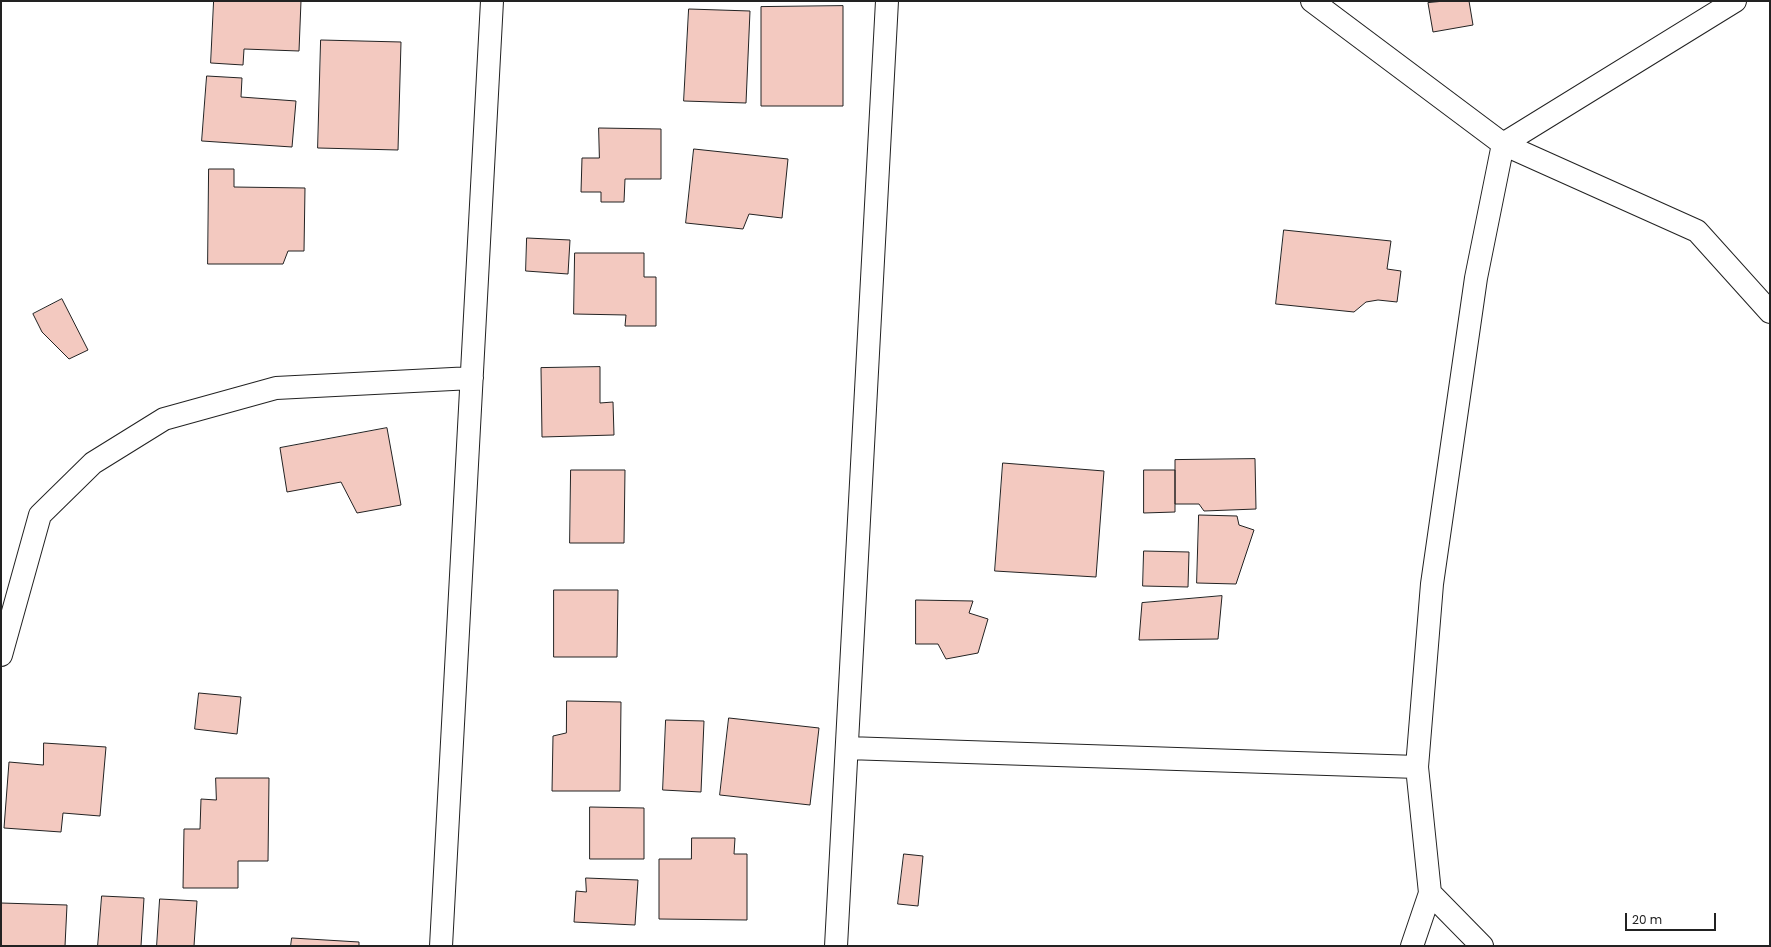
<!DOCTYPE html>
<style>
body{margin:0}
#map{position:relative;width:1771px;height:947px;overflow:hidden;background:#fff;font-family:Poppins,sans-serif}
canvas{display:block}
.frame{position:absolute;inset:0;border:2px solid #222;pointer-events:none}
.scale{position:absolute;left:1625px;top:913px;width:91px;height:18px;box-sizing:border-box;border:2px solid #222;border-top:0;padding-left:5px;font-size:12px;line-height:14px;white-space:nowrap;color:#222;-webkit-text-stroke:3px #fff;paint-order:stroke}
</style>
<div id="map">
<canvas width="1771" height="947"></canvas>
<div class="frame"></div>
<div class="scale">20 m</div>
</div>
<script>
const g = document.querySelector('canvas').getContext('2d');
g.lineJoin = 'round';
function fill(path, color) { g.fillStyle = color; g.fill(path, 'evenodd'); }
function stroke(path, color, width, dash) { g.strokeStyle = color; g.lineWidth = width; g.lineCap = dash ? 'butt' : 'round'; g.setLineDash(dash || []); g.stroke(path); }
const building = new Path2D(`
 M 214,1 L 301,1 L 299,51 L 244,49 L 243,65 L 211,63 Z
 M 1445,1 L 1469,1 L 1473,25 L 1433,32 L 1428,3 Z
 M 843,6 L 843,106 L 761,106 L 761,7 Z
 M 689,9 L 750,11 L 746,103 L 684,101 Z
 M 321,40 L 401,42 L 398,150 L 318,148 Z
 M 207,76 L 242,78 L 241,97 L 296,101 L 292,147 L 202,141 Z
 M 599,128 L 661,129 L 661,179 L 625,179 L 624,202 L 601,202 L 601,192 L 581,192 L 582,158 L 599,158 Z
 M 694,149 L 788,159 L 782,218 L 749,214 L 743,229 L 686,223 Z
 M 209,169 L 234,169 L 234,187 L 305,188 L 304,251 L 288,251 L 283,264 L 208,264 Z
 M 1284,230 L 1391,241 L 1387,269 L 1401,271 L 1397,302 L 1378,300 L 1366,302 L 1354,312 L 1276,304 Z
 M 527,238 L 570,240 L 568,274 L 526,271 Z
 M 575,253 L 644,253 L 644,277 L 656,277 L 656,326 L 625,326 L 626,315 L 574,314 Z
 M 62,299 L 88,350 L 69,359 L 42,332 L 33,314 Z
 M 600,367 L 600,403 L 613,402 L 614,435 L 542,437 L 541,368 Z
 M 387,428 L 401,505 L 357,513 L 341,482 L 287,492 L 280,448 Z
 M 1255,459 L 1256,509 L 1204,511 L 1199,504 L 1175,504 L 1175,460 Z
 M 1003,463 L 1104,471 L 1096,577 L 995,571 Z
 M 571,470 L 625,470 L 624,543 L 570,543 Z
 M 1144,470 L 1175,470 L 1175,512 L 1144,513 Z
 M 1199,515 L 1237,516 L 1239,525 L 1254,530 L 1236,584 L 1197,583 Z
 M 1144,551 L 1189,552 L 1188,587 L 1143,586 Z
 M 554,590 L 618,590 L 617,657 L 554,657 Z
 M 1222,596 L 1218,639 L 1139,640 L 1142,603 Z
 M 916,600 L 973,601 L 969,613 L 988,619 L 978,653 L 946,659 L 938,644 L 916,644 Z
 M 199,693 L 241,697 L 237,734 L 195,729 Z
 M 567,701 L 621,702 L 620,791 L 552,791 L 553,736 L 566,733 Z
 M 729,718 L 819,728 L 810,805 L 720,795 Z
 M 666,720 L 704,721 L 701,792 L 663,790 Z
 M 44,743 L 106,747 L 100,816 L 63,813 L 61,832 L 4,828 L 9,762 L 43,765 Z
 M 216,778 L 269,778 L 268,861 L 238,861 L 238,888 L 183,888 L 184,829 L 200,829 L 201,799 L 216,800 Z
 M 590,807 L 644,808 L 644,859 L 590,859 Z
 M 692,838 L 735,838 L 734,854 L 747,854 L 747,920 L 659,919 L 659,859 L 691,859 Z
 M 904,854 L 923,856 L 918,906 L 898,904 Z
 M 586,878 L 638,880 L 635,925 L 574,922 L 576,891 L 586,892 Z
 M 102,896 L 144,898 L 141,946 L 98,946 Z
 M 160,899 L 197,901 L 194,946 L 157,946 Z
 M 1,903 L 67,905 L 65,946 L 1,946 Z
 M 292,938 L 359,942 L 359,946 L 291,946 Z`);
fill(building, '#f3c9c0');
stroke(building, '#222', 1);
const minor = new Path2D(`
 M 1312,1 L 1503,144 L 1697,231 L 1770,312
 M 1,655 L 40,515 L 93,463 L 164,419 L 276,388 L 472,378
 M 847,748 L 1417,767
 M 1430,893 L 1482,946
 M 441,946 L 492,1
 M 836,946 L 887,1
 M 1412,946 L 1430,893 L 1417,767 L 1432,584 L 1476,278 L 1503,144 L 1735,1`);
stroke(minor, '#222', 24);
stroke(minor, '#fff', 22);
</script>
